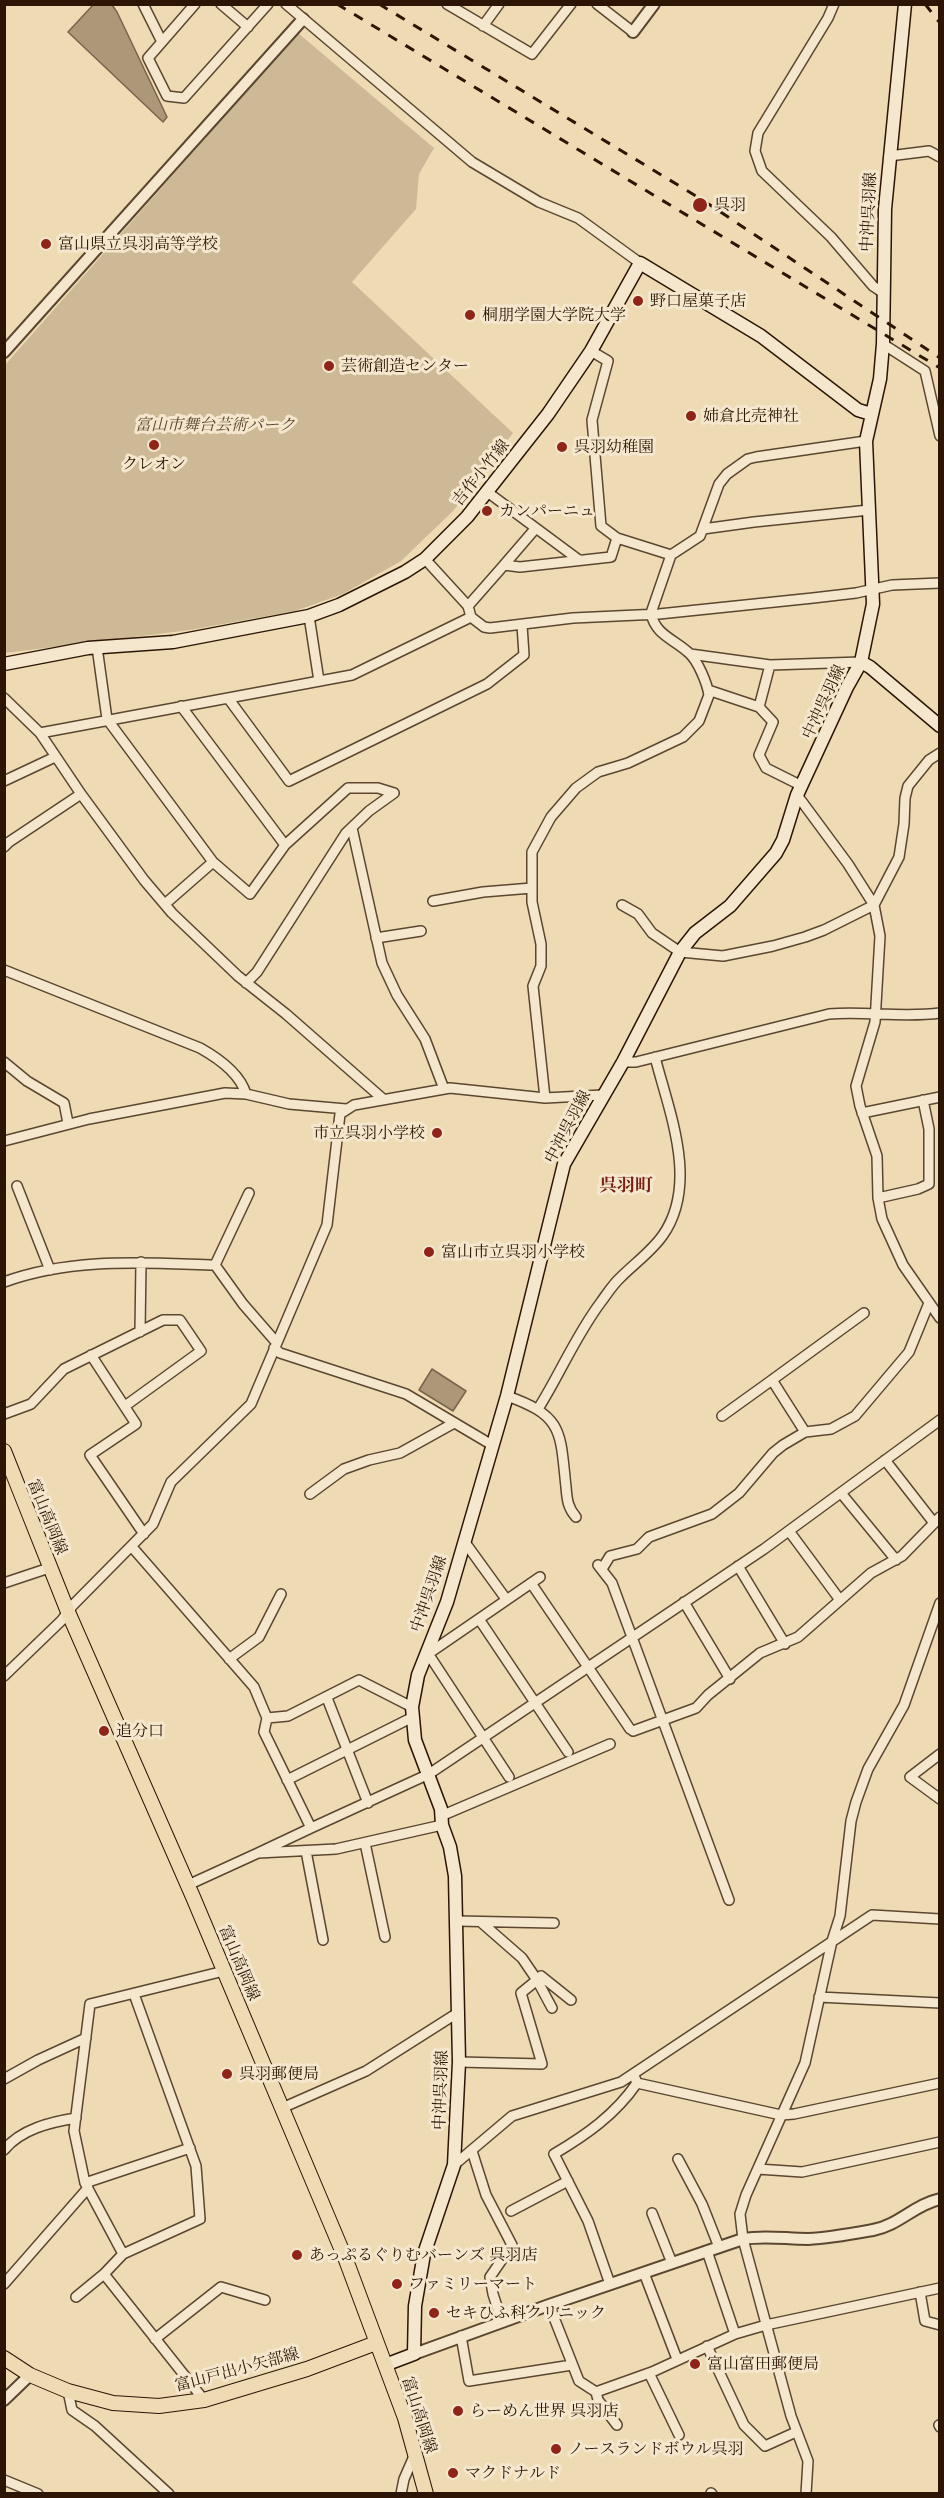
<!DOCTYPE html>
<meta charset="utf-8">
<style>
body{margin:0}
#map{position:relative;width:944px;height:2498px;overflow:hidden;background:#eedab3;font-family:"Libre Caslon Text",serif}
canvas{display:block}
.frame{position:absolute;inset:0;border:6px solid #2c1504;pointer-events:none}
</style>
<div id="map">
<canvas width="944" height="2498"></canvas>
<div class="frame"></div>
</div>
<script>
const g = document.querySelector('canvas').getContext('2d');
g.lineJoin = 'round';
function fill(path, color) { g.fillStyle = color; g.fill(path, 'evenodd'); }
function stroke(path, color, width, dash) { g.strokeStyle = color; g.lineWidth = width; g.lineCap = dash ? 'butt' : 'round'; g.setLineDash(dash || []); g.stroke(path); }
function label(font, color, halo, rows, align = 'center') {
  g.font = font + ' "Libre Caslon Text","Noto Serif JP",serif'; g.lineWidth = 6; g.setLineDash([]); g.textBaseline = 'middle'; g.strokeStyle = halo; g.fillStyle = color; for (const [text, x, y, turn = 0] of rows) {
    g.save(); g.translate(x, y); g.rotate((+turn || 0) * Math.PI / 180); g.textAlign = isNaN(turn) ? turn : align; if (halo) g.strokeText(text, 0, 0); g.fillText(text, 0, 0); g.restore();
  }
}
fill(new Path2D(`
 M 298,33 L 434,148 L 419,174 L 416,209 L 352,282 L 513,433 L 453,511 L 401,561 L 343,594 L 295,611 L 190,630 L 5,653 L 5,365 Z`), '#cdb995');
const water = new Path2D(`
 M 93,5 L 112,5 L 117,12 L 167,117 L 163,122 L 68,32 Z
 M 432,1369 L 466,1391 L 453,1411 L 419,1390 Z`);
fill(water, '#ac9778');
stroke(water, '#79634a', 1.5);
const minor = new Path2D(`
 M 143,4 L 162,42
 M 195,4 L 148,58 L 167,96 L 184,98 L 268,4
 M 221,4 L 248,27
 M 286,4 L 472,162 L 539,202 L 578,218 L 640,263
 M 447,4 L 532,54 L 571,4
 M 597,4 L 633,32
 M 834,4 L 828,18 L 758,133 L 755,151 L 762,171 L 831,237 L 873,286 L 882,292
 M 483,26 L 499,4
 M 889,156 L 929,151 L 940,157
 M 883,344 L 925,371 L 940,436
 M 591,351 L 608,361 L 592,420 L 601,526 L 617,538 L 671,555
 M 486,491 L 579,560
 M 703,529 L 754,522 L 869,510
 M 425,559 L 468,606 L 471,617 L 484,627 L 490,628 L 573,618 L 659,614 L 813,598 L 856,593 L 892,585 L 940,583
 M 504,565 L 535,529
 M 468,606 L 504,565 L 520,567 L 611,557 L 617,538
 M 309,616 L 319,681
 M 97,647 L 107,719 L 213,862 L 250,894 L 285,845 L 348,788 L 378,788 L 394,793
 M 690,654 L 770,665 L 861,662
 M 770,665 L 759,707 L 773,722 L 759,755 L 766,768 L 802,786
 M 708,690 L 759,707
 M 4,698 L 40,733 L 81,794 L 144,880 L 172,913 L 238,976 L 286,1014 L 383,1099
 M 228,698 L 289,781 L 487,684 L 524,655 L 522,625
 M 181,706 L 285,845
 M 40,733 L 352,675 L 471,617
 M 940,753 L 929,760 L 908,786 L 905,798 L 904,824 L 899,857 L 874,905 L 880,936 L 875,1022 L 856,1086 L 860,1106 L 877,1156 L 878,1198 L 882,1219 L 903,1265 L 940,1318
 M 4,781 L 55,757
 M 352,828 L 382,963 L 397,995 L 425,1039 L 444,1089
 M 4,847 L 9,842 L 81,794
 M 433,901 L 483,892 L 532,888
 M 165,904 L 213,862
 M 622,905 L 638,914 L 652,933 L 680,952 L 723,956 L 773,946 L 805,937 L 824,930 L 874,905 L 848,864 L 797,795
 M 376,938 L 421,931
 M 4,970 L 200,1048 C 218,1058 240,1074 246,1094
 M 246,983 L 257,972 L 346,833 L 369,811 L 394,793
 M 4,1062 L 27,1081 L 64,1103 L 68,1123
 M 623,1062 L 636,1062 L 829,1014 C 866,1011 903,1018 940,1013
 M 545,1098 L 533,986 L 541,966 L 541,944 L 532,902 L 532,852 L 551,817 L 576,788 L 598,772 L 628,763 L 683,737 L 699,721 L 709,695 C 707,683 698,661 689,653 C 674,639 655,635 651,613 L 671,555 L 700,536 L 719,484 L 727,474 L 748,459 L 756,457 L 866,441
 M 862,1113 L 940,1097
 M 4,1141 L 89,1119 L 225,1093 L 246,1094 L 289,1104 L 346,1109
 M 17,1186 L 50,1270
 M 878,1198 L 918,1189 L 929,1184 L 929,1129 L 923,1100
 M 215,1265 L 243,1304 L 276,1342
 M 215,1265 L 249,1193
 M 4,1282 C 73,1257 144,1263 215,1265
 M 140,1332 L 141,1262
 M 274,1348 L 280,1353 L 406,1394 L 492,1445
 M 91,1355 L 136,1424 L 90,1455 L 144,1534
 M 507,1396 C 564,1416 560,1432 566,1487 C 567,1500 568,1508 576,1517
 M 538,1409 C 560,1374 576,1335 601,1302 C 607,1294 613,1284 621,1277 C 635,1263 652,1251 663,1235 C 699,1183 669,1112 655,1057
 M 4,1414 L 31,1404 L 64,1369 L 163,1320 L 180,1320 L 201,1351 L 125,1406
 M 722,1416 L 772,1380
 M 805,1432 L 772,1380 L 864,1313
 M 885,1460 L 934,1523
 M 841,1493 L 896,1560
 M 310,1494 L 344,1469 L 369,1460 L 400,1453 L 454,1423
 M 789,1531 L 840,1600
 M 464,1541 L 506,1599
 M 132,1547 L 254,1687 L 267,1718 L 264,1732 L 311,1828 L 258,1853
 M 598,1565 L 612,1583 L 729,1900
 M 738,1566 L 785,1644
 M 602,1569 L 610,1556 L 637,1549 L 649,1537 L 712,1514 L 739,1493 L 773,1453 L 783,1445 L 805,1432 L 831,1429 L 855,1416 L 909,1352 L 929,1303
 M 4,1583 L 49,1568
 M 531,1583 L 630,1729
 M 684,1602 L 730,1679
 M 479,1619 L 568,1752
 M 229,1659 L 259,1637 L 281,1594
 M 4,1676 L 62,1620 L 73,1605 L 153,1524 L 171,1482 L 251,1404 L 327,1225 L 340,1114 L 354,1105 L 450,1088 L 545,1098 L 603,1095
 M 327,1698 L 368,1803
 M 267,1718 L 288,1716 L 359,1680 L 412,1707
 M 633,1731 L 696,1708 L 708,1695 L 760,1653 L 798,1637 L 871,1573 L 902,1556 L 940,1517
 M 940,1754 L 910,1777 L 940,1799
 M 509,1777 L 431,1658 L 425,1656 L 540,1577
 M 287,1780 L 413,1717
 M 441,1816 L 610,1744
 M 311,1828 L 429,1774 L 764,1549 L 940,1420
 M 365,1843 L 385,1937
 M 306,1851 L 323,1940
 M 188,1885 L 258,1853 L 336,1849 L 442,1825
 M 457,1921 L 554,1923
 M 482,1923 L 522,1958 L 537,1980 L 541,1976 L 571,2000
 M 819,1997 L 940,2003
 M 459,2062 L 542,2064 L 521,1993 L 537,1980 L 552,2008
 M 4,2079 L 38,2060 L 86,2038
 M 637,2083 L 781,2115 L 794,2114 L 940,2083
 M 282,2108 L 366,2071 L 459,2012
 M 4,2150 C 21,2129 51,2122 76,2118
 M 472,2151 L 486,2195 L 512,2245 L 490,2277 L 493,2294 L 502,2322
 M 678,2159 L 702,2204 L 719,2247
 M 454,2165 L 512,2116 L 621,2082 L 872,1915 L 940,1919
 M 758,2169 L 802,2172 L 940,2142
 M 85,2183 L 190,2148
 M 511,2211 L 568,2181
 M 652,2213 L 672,2263
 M 707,2251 L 735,2334
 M 123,2254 L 85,2183 L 74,2131 L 90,2004 L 224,1971
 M 644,2273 L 677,2359
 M 104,2274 L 204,2400
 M 4,2284 L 88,2188
 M 610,2284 L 588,2221 L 554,2154 C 586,2135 615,2115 637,2083 L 635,2078
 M 920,2292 L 925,2321 L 940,2325
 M 76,2297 L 104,2274 L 123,2254 L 200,2219 L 196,2166 L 134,1994
 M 549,2305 L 579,2381 L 596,2392 L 652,2372 L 735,2334 L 766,2325 L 940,2288
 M 461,2336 L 469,2381 L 572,2365
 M 155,2339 L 221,2287 L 265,2300
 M 707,2346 L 744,2425 L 765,2446 L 796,2432
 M 649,2373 L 679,2435
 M 68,2391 L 72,2410 L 95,2426 L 169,2494
 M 596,2392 L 598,2400 L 617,2425
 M 939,2425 L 940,2427
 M 4,2480 L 38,2494
 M 711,2493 L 712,2494
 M 401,2494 L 404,2479 L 415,2454
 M 806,2494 L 808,2461 L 791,2416 L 743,2239 L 740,2214 L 746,2195 L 805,2063 L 832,1941 L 840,1916 L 851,1821 L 856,1802 L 868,1769 L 904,1705 L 940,1603`);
const tertiary = new Path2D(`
 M 633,32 L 654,4
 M 4,352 L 303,19
 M 414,2354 L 549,2305 L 743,2239 C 765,2235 786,2239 808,2239 C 830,2238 851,2234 873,2230 C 899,2225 914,2205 940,2199
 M 4,2400 L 30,2375`);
const secondary = new Path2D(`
 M 861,662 L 870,667 L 940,726
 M 4,664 L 88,648 L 173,642 L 309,616 L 339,605 L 405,572 L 425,559 L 467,517 L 548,414 L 591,351 L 640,263 L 761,336 L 858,410 L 871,414
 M 385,2365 L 414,2354 L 415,2306 L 424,2254 L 454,2165 L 459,2062 L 455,1876 L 450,1847 L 442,1825 L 441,1809 L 415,1740 L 412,1707 L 418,1675 L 447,1602 L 507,1396 L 564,1164 L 623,1062 L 680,952 L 695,933 L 730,906 L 776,853 L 783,840 L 797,795 L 847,687 L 861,662 L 873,604 L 866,441 L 880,379 L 883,344 L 885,209 L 905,4`);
const primary = new Path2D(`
 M 4,1451 L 68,1612 L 193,1897 L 346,2260 L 405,2418 L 426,2494
 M 4,2358 L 30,2375 L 68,2391 L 113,2403 L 159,2406 L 204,2400 L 307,2369 L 376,2343`);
stroke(minor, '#5c4630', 12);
stroke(tertiary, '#5c4630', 14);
stroke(secondary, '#2c1504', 15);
stroke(primary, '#2c1504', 16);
stroke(minor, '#f4e7ce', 9);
stroke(tertiary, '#f4e7ce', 10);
stroke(secondary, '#f4e7ce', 12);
stroke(primary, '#eedab3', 14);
stroke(new Path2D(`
 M 337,4 L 940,368
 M 379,4 L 701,199 L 940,358
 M 925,4 L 940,23`), '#2c1504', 3, [10, 10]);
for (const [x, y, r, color] of [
 [700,205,8,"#8f2418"],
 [46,244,6,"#8f2418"],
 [638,301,6,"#8f2418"],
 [470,315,6,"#8f2418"],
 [329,366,6,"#8f2418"],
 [691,416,6,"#8f2418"],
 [154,445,6,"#8f2418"],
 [562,447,6,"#8f2418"],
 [487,511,6,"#8f2418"],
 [437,1133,6,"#8f2418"],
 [429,1252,6,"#8f2418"],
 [104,1731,6,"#8f2418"],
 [227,2074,6,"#8f2418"],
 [297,2255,6,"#8f2418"],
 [397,2284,6,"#8f2418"],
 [434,2313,6,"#8f2418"],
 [695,2364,6,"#8f2418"],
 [458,2411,6,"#8f2418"],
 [556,2449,6,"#8f2418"],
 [453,2473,6,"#8f2418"]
]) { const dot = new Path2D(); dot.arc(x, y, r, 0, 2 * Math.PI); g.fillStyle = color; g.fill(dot); stroke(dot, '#f4e7ce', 2); }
label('16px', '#2c1504', '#f4e7ce', [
 ["呉羽",714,205],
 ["富山県立呉羽高等学校",58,244],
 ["野口屋菓子店",650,301],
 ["桐朋学園大学院大学",482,315],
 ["芸術創造センター",341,366],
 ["姉倉比売神社",703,416],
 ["呉羽幼稚園",574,447],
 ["クレオン",154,464,"center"],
 ["カンパーニュ",499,511],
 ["市立呉羽小学校",425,1133,"right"],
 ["富山市立呉羽小学校",441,1252],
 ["追分口",116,1731],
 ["呉羽郵便局",239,2074],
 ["あっぷるぐりむバーンズ 呉羽店",309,2255],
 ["ファミリーマート",409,2284],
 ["セキひふ科クリニック",446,2313],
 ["富山富田郵便局",707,2364],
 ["らーめん世界 呉羽店",470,2411],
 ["ノースランドボウル呉羽",568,2449],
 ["マクドナルド",465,2473]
], 'left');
label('16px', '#2c1504', '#f4e7ce', [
 ["中沖呉羽線",869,212,-87],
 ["吉作小竹線",481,473,-51],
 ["中沖呉羽線",824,702,-65],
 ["中沖呉羽線",568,1127,-62],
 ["富山高岡線",47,1517,68],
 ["中沖呉羽線",429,1594,-71],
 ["富山高岡線",239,1963,67],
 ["中沖呉羽線",441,2090,-88],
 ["富山戸出小矢部線",237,2370,-15],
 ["富山高岡線",419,2415,72]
]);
label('italic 16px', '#5c4630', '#f4e7ce', [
 ["富山市舞台芸術パーク",215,425]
]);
label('bold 18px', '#7a1f14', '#f4e7ce', [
 ["呉羽町",626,1186]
]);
</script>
